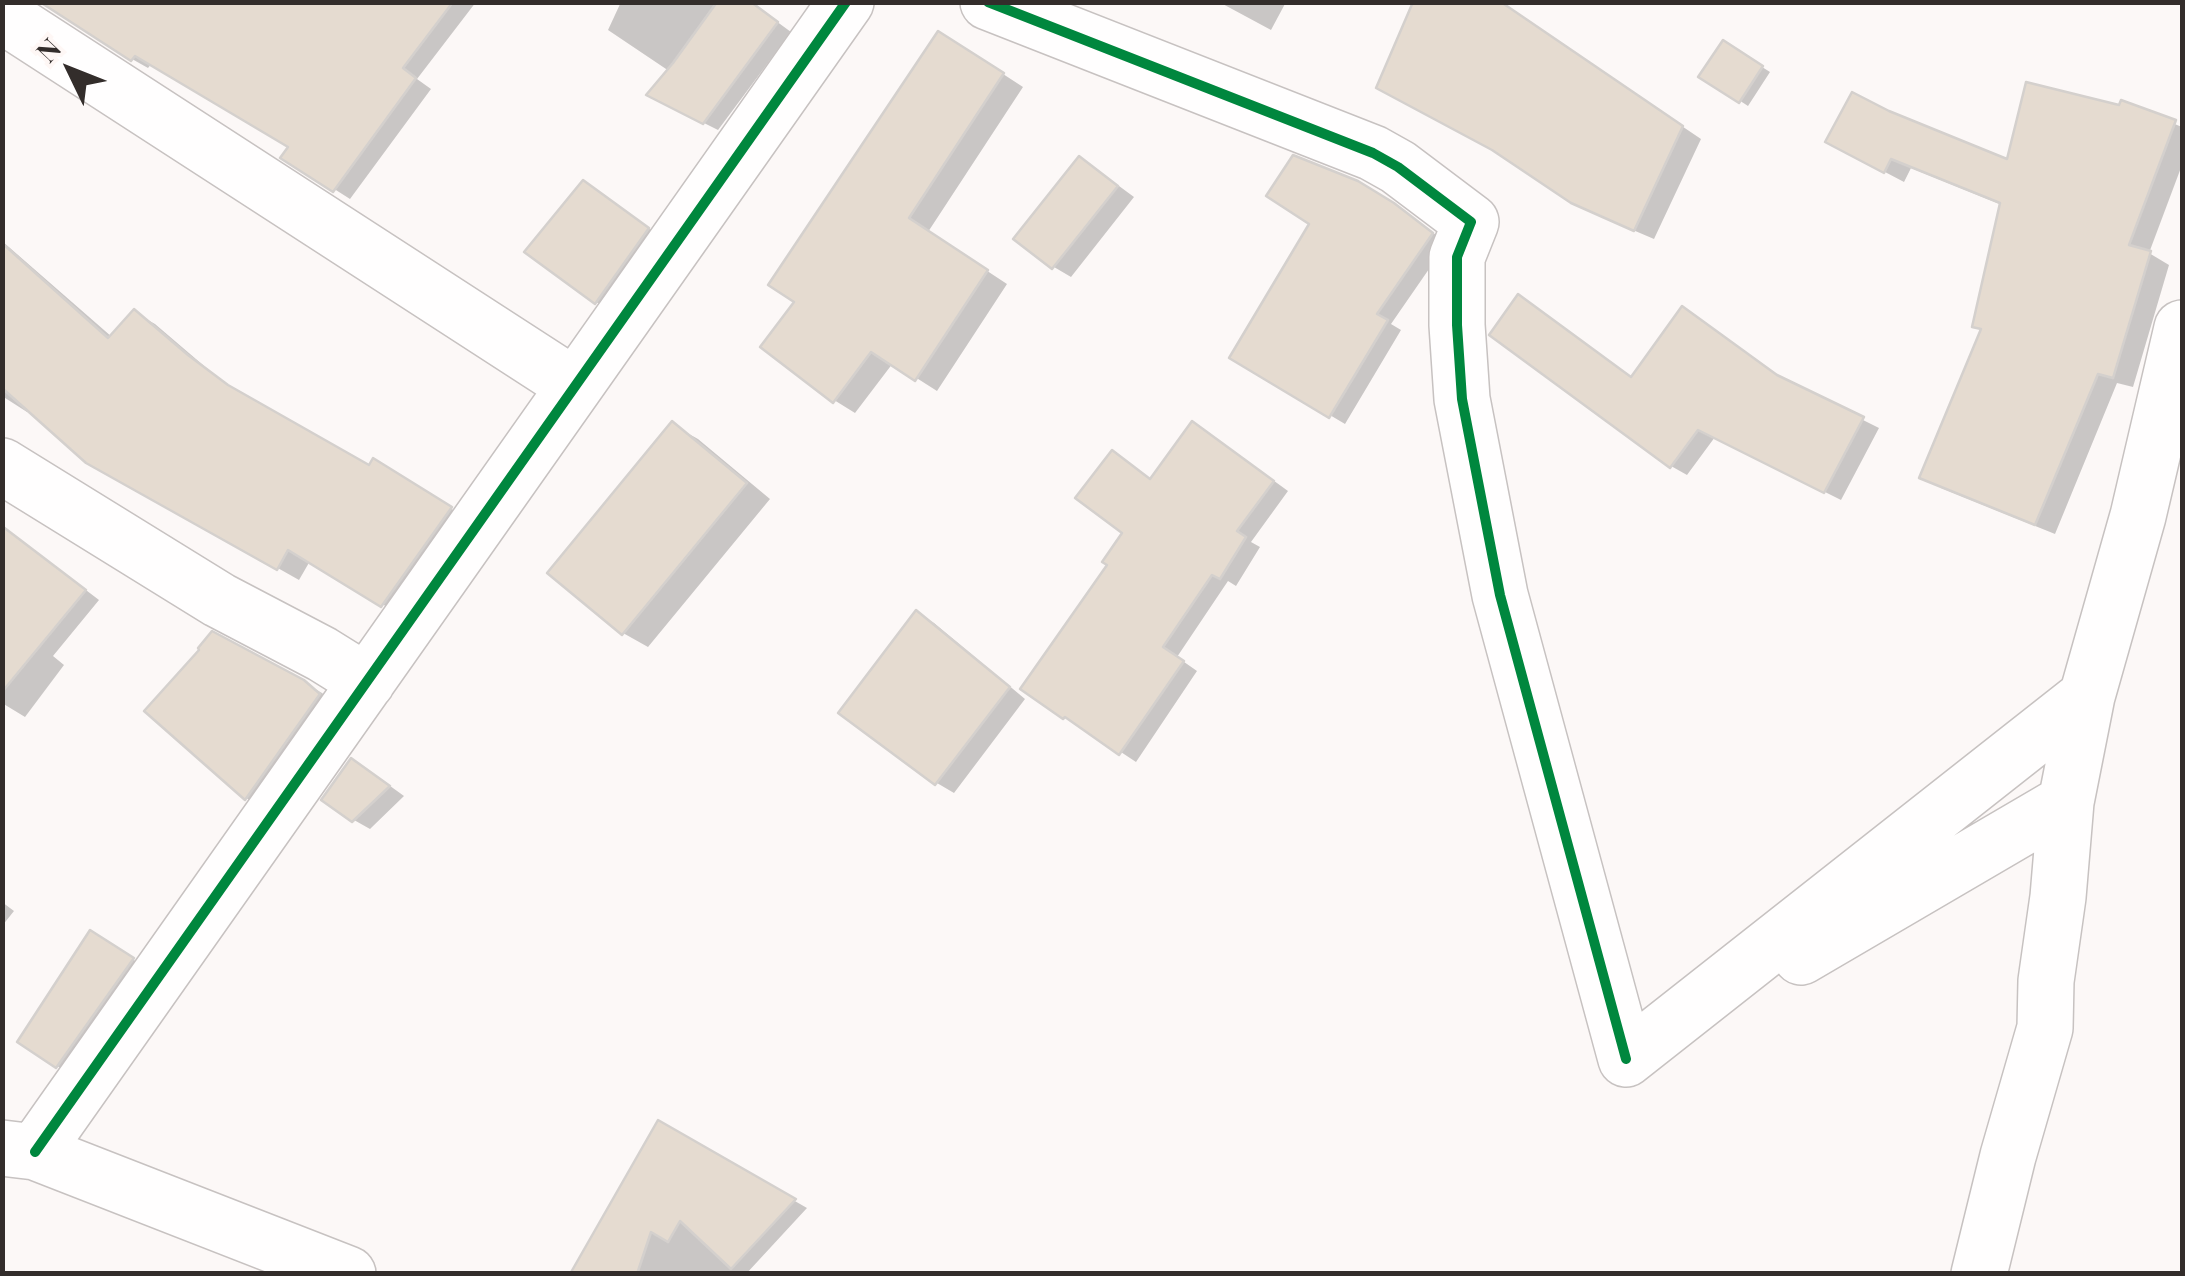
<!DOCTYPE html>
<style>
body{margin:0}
#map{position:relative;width:2185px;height:1276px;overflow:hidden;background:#fcf8f7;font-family:"Playfair Display",serif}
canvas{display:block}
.frame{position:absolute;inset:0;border:5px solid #332d2b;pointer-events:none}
.north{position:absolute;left:20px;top:20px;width:100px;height:100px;-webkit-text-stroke:8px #fef7f5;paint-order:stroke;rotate:313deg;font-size:28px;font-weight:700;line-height:40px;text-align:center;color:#332d2b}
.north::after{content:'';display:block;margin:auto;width:35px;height:45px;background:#332d2b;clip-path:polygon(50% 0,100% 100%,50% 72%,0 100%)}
</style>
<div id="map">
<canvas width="2185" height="1276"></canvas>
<div class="frame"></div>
<div class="north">N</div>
</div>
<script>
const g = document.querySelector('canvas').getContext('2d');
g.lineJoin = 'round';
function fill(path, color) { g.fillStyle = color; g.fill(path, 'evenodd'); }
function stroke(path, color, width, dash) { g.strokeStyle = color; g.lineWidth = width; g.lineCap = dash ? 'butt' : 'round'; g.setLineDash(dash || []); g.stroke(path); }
fill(new Path2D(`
 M 44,2 L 476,2 L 417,79 L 431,89 L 350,199 L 284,157 L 292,146 L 152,63 L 148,68 L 132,59 Z
 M 621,2 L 750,2 L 791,32 L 718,130 L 664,103 L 669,71 L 608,30 Z
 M 1219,2 L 1286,2 L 1271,30 Z
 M 1538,29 L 1701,139 L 1654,239 L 1593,213 L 1500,152 Z
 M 1724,43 L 1770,72 L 1748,106 L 1702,76 Z
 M 960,46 L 1023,87 L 928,232 L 1007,284 L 937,391 L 893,363 L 855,413 L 834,400 L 798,301 Z
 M 2123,103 L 2182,127 L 2182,165 L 2149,253 L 2169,265 L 2133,387 L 2117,383 L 2055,534 L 1941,488 L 1922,477 L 1983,330 L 1975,326 L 2002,205 L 1911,168 L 1904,182 L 1847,152 L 2009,163 L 2121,108 Z
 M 1079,159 L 1096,169 L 1134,197 L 1071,277 L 1054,267 Z
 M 584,183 L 601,193 L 664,239 L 613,312 L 596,302 Z
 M 1409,215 L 1447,243 L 1391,324 L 1401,330 L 1345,424 L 1232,357 L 1312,224 Z
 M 2,241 L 112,337 L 134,312 L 155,324 L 210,371 L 247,399 L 370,468 L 395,474 L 471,521 L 404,617 L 310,561 L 299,580 L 88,461 L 29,409 L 27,412 L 2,396 Z
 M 1633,378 L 1787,382 L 1879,428 L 1841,500 L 1715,437 L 1687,475 L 1671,466 Z
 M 673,425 L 698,439 L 770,499 L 648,647 L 623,633 Z
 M 1208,433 L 1288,491 L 1251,542 L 1260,547 L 1236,586 L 1228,581 L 1177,657 L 1197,671 L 1136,762 L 1080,725 L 1064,717 L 1111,564 L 1125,532 L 1113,453 L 1152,481 Z
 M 2,526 L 99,600 L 53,656 L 64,665 L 25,717 L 2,703 Z
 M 917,613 L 934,623 L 1025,699 L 954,793 L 937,783 L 842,712 Z
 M 303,682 L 322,693 L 336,705 L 263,808 L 246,798 L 148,710 Z
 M 368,770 L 404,796 L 370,829 L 354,820 Z
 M 2,902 L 14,911 L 2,926 Z
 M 108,943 L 149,970 L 74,1076 L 57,1066 Z
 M 659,1123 L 807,1208 L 746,1274 L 591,1274 Z`), '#0003');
const building = new Path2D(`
 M 40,2 L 453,2 L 403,68 L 416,78 L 333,192 L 280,158 L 288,147 L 135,56 L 131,61 Z
 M 717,2 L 751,2 L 778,22 L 703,124 L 646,95 L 673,63 Z
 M 1413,2 L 1501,2 L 1683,126 L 1634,231 L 1571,203 L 1492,150 L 1376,88 Z
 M 938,31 L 1004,73 L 909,218 L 988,270 L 915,381 L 871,352 L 833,403 L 760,347 L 794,302 L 768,285 Z
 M 1723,40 L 1763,66 L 1739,103 L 1698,77 Z
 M 2026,82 L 2119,105 L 2121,100 L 2176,120 L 2129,245 L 2151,251 L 2113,378 L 2098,374 L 2035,525 L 1919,478 L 1981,329 L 1972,327 L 2000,203 L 1891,159 L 1884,173 L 1825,142 L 1852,92 L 1889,111 L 2007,159 Z
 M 1293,155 L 1358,181 L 1394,203 L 1433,233 L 1377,314 L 1388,320 L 1329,418 L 1229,358 L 1309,224 L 1266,196 Z
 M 1079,156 L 1118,186 L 1052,269 L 1013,239 Z
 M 583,180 L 649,228 L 595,304 L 524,252 Z
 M 2,243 L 108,338 L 134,309 L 188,355 L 228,385 L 369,465 L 373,458 L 452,507 L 381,607 L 288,550 L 277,570 L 86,463 L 2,388 Z
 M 1518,294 L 1631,377 L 1682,306 L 1777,375 L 1864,417 L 1824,493 L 1698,430 L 1670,468 L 1489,335 Z
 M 672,421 L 747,483 L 622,635 L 547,573 Z
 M 1192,421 L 1274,481 L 1237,531 L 1246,537 L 1220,579 L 1212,575 L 1163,647 L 1184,661 L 1119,755 L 1065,717 L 1063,719 L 1020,689 L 1107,565 L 1102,562 L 1122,533 L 1075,498 L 1112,450 L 1150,479 Z
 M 2,526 L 86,590 L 2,692 Z
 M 916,610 L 1010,687 L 935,785 L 838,713 Z
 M 212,631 L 304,680 L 320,694 L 245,800 L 144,711 L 199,650 L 198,648 Z
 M 351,758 L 390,786 L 352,822 L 321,800 Z
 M 90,930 L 134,958 L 56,1068 L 17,1042 Z
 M 658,1120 L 796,1199 L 731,1269 L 680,1221 L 668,1242 L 651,1232 L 637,1274 L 570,1274 Z`);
fill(building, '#e5dbd0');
stroke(building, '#d4d0cd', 2.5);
const minor = new Path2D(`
 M 988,2 L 1373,153 L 1398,167 L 1471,222 L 1457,257 L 1457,325 L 1462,399 L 1500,595 L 1626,1059
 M 2,15 L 575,386
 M 2,466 L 219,600 L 322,654 L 367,682
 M 1801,957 L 2066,802
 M 1626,1059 L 2087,696
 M 2,1148 L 35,1152 L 348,1274
 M 35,1152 L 846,2
 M 1979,1274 L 2008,1156 L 2045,1028 L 2046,981 L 2058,897 L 2066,802 L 2087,696 L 2138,516 L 2182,328`);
stroke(minor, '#c7c2c1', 58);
stroke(minor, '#fffefe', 55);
stroke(new Path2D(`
 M 988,2 L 1373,153 L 1398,167 L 1471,222 L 1457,257 L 1457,325 L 1462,399 L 1500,595 L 1626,1059
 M 35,1152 L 846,2`), '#00873e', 10);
</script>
